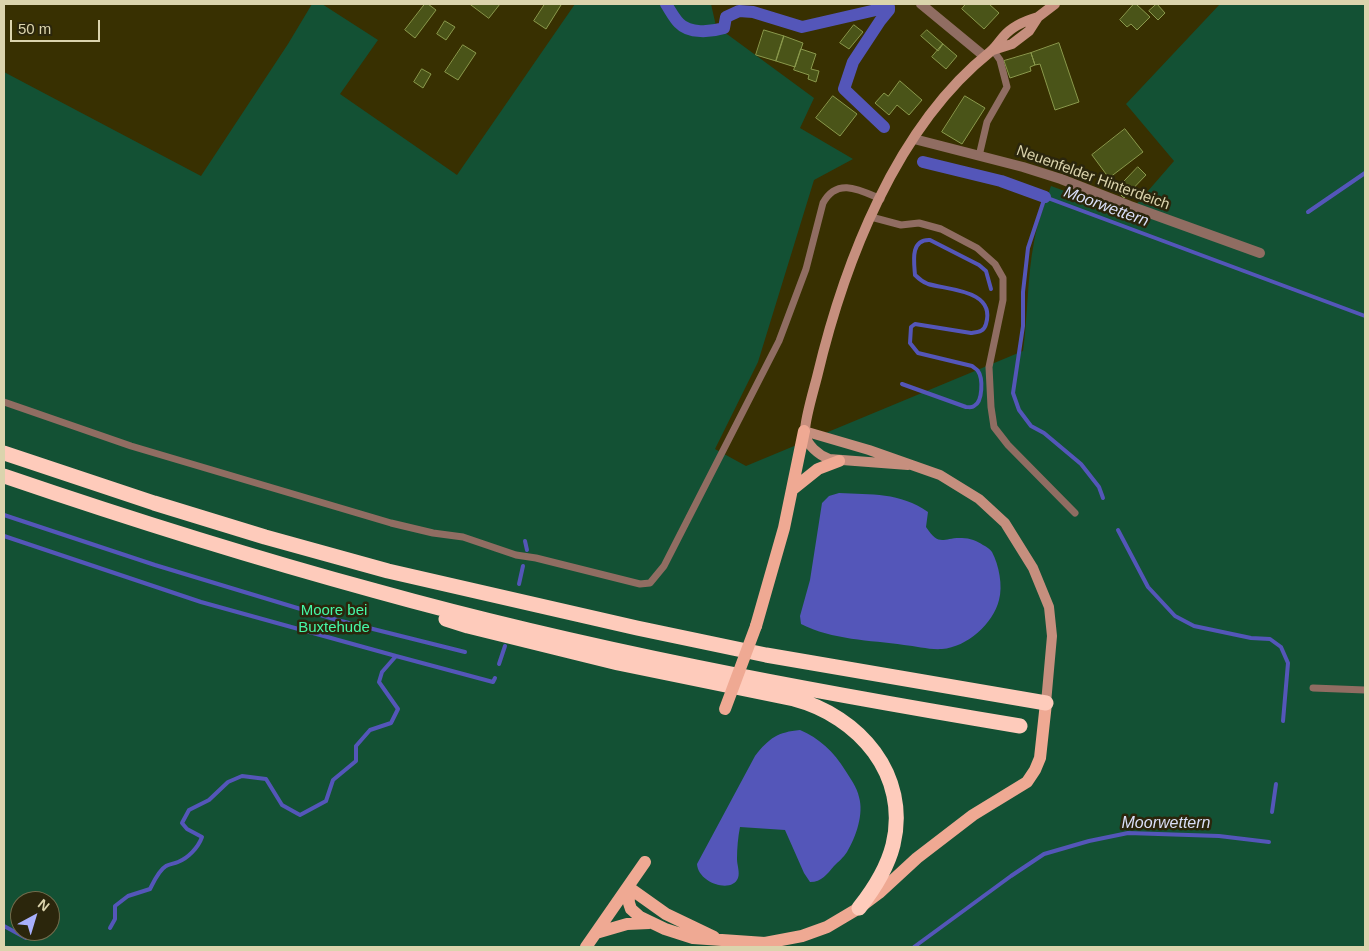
<!DOCTYPE html>
<style>
body{margin:0}
#map{position:relative;width:1369px;height:951px;overflow:hidden;background:#383001;font-family:Helvetica,sans-serif}
canvas{display:block}
.frame{position:absolute;inset:0;border:5px solid #dbd4ad;pointer-events:none}
.north{position:absolute;left:10px;top:891px;width:50px;height:50px;box-sizing:border-box;background:#2b260c;border:1px solid #716c4c;border-radius:50%;rotate:39deg;font-size:14px;font-weight:700;line-height:20px;text-align:center;color:#dbd4ad}
.north::after{content:'';display:block;margin:auto;width:18px;height:22px;background:#a8b0fc;clip-path:polygon(50% 0,100% 100%,50% 72%,0 100%)}
.scale{position:absolute;left:10px;top:20px;width:90px;height:22px;box-sizing:border-box;border:2px solid #dbd4ad;border-top:0;padding-left:6px;font-size:15px;line-height:18px;white-space:nowrap;color:#dbd4ad;-webkit-text-stroke:4px #2b260c;paint-order:stroke}
</style>
<div id="map">
<canvas width="1369" height="951"></canvas>
<div class="frame"></div>
<div class="north">N</div>
<div class="scale">50 m</div>
</div>
<script>
const g = document.querySelector('canvas').getContext('2d');
g.lineJoin = 'round';
function fill(path, color) { g.fillStyle = color; g.fill(path, 'evenodd'); }
function stroke(path, color, width, dash) { g.strokeStyle = color; g.lineWidth = width; g.lineCap = dash ? 'butt' : 'round'; g.setLineDash(dash || []); g.stroke(path); }
function label(font, color, halo, rows, align = 'center') {
  g.font = font + ' Helvetica,sans-serif'; g.lineWidth = 5; g.setLineDash([]); g.textBaseline = 'middle'; g.strokeStyle = halo; g.fillStyle = color; for (const [text, x, y, turn = 0] of rows) {
    g.save(); g.translate(x, y); g.rotate((+turn || 0) * Math.PI / 180); g.textAlign = isNaN(turn) ? turn : align; if (halo) g.strokeText(text, 0, 0); g.fillText(text, 0, 0); g.restore();
  }
}
fill(new Path2D(`
 M 312,4 L 322,4 L 378,40 L 340,94 L 457,175 L 575,4 L 711,4 L 716,26 L 814,98 L 800,128 L 853,159 L 814,180 L 758,362 L 715,449 L 746,466 L 1023,351 C 1028,315 1027,278 1034,242 C 1037,223 1045,204 1051,186 L 1128,214 L 1174,161 L 1126,104 L 1220,4 L 1365,4 L 1365,947 L 4,947 L 4,72 L 201,176 L 288,44 ZM 20,901 L 50,901 L 50,931 L 20,931 Z`), '#135134');
fill(new Path2D(`
 M 839,493 C 871,495 900,492 928,512 L 926,527 C 940,548 943,537 962,538 C 970,538 977,541 983,545 C 987,547 990,549 992,552 C 999,565 1003,586 999,600 C 993,624 967,647 942,649 C 930,650 916,646 904,645 C 870,640 832,640 801,624 L 800,616 L 810,580 L 822,503 L 829,496 Z
 M 800,730 C 819,738 834,752 845,770 C 850,778 857,787 859,797 C 864,814 856,837 847,852 C 844,857 838,862 834,866 C 827,874 822,882 810,882 L 804,873 L 785,830 L 740,827 C 738,837 737,848 737,859 C 737,865 740,872 738,878 C 732,894 698,883 697,864 L 755,756 C 769,738 778,732 800,730 Z`), '#5456b9');
stroke(new Path2D(`
 M 1308,212 L 1365,173
 M 902,384 L 966,407 C 969,407 972,408 974,406 C 983,402 983,378 978,371 C 977,369 974,368 972,366 L 918,353 L 910,343 L 911,327 L 915,324 L 971,333 C 978,332 984,332 986,324 C 996,290 949,290 928,284 C 923,282 918,278 915,275 C 914,262 910,239 930,240 L 979,265 L 986,271 L 991,289
 M 1103,498 L 1099,487 L 1081,464 L 1044,433 L 1031,426 L 1019,410 L 1013,393 L 1023,326 L 1023,292 L 1028,248 L 1045,197 L 1365,316
 M 4,515 L 155,565 L 337,620 L 465,652
 M 1118,530 L 1148,587 L 1175,616 L 1194,626 L 1251,638 L 1270,639 L 1281,647 L 1288,663 L 1283,721
 M 4,536 L 201,602 L 396,656 L 382,672 L 379,682 L 398,709 L 391,723 L 370,730 L 356,746 L 356,761 L 333,780 L 326,801 L 300,815 L 282,805 L 266,779 L 242,776 L 228,782 L 209,800 L 189,810 L 182,823 L 187,829 L 202,837 C 198,848 188,858 178,862 C 174,864 169,864 166,866 C 159,870 154,881 150,889 L 128,896 L 115,906 L 115,919 L 110,928
 M 525,541 L 527,550
 M 519,584 L 523,566
 M 396,656 L 493,682 L 495,678
 M 499,664 L 505,646
 M 1272,812 L 1276,784
 M 4,926 L 26,938
 M 914,947 L 1011,876 L 1044,854 L 1089,841 L 1128,833 L 1219,836 L 1269,842`), '#5456b9', 4);
stroke(new Path2D(`
 M 666,4 C 670,10 674,18 679,23 C 689,34 711,32 724,28 L 726,17 L 739,11 L 753,12 L 802,27 L 889,7 L 889,10 L 880,21 L 853,62 L 844,89 L 884,127
 M 923,162 L 1001,181 L 1045,197`), '#5456b9', 12);
const building = new Path2D(`
 M 425,4 L 428,4 L 436,10 L 415,38 L 405,30 Z
 M 470,4 L 500,4 L 489,18 Z
 M 545,4 L 559,4 L 561,5 L 546,29 L 534,21 Z
 M 966,4 L 989,4 L 999,13 L 984,29 L 962,9 Z
 M 1134,4 L 1136,4 L 1150,17 L 1137,30 L 1131,24 L 1127,27 L 1120,20 Z
 M 1157,4 L 1165,13 L 1158,20 L 1149,11 Z
 M 445,21 L 455,27 L 446,40 L 437,34 Z
 M 854,25 L 863,32 L 849,49 L 840,43 Z
 M 764,30 L 784,36 L 776,61 L 756,55 Z
 M 927,30 L 943,44 L 938,51 L 921,36 Z
 M 784,36 L 803,43 L 795,67 L 776,61 Z
 M 1059,43 L 1079,102 L 1055,110 L 1040,64 L 1035,65 L 1031,53 Z
 M 943,44 L 957,56 L 946,69 L 932,57 Z
 M 463,45 L 476,53 L 458,80 L 445,72 Z
 M 801,49 L 816,54 L 811,69 L 819,71 L 816,82 L 808,79 L 809,75 L 794,70 Z
 M 1031,53 L 1035,65 L 1030,67 L 1031,71 L 1010,78 L 1004,61 Z
 M 422,69 L 431,74 L 423,88 L 414,82 Z
 M 900,81 L 922,100 L 909,115 L 897,105 L 889,115 L 875,103 L 884,93 L 888,96 Z
 M 833,96 L 857,114 L 840,136 L 816,118 Z
 M 965,96 L 985,108 L 962,144 L 942,132 Z
 M 1125,129 L 1143,152 L 1109,178 L 1092,155 Z
 M 1138,167 L 1146,175 L 1124,198 L 1116,190 Z`);
fill(building, '#4a5418');
stroke(building, '#8a994c', 1);
stroke(new Path2D(`
 M 979,156 L 987,122 L 1007,87 L 1000,60 L 993,50
 M 871,217 L 901,225 L 919,223 L 941,229 L 977,248 L 995,264 L 1003,278 L 1003,300 L 989,367 L 991,407 L 994,427 L 1008,445 L 1075,513
 M 4,402 L 131,446 L 391,523 L 433,533 L 463,537 L 516,555 L 536,558 L 640,584 L 650,583 L 664,566 L 779,341 L 806,269 L 823,203 C 837,177 860,190 881,199
 M 1313,688 L 1365,690`), '#906d62', 7);
stroke(new Path2D(`
 M 914,139 L 1023,167 L 1061,179 L 1130,206 L 1260,253`), '#906d62', 10);
stroke(new Path2D(`
 M 921,4 L 984,56`), '#906d62', 10);
stroke(new Path2D(`
 M 993,50 L 1012,44 L 1029,31 L 1038,17 L 1055,4
 M 804,431 L 869,450 L 940,475 L 979,499 L 1005,523 L 1033,568 L 1049,607 L 1052,636 L 1046,703
 M 908,465 L 829,459 C 819,455 806,445 805,433 C 804,422 814,389 817,377 C 844,263 896,127 990,52 C 995,48 999,42 1003,37 C 1012,26 1024,21 1038,17`), '#c68f7e', 10);
stroke(new Path2D(`
 M 793,489 L 818,469 L 839,461
 M 756,626 L 784,528 L 804,431
 M 628,887 L 629,903 L 631,909 L 640,917 L 665,929 L 693,938 L 765,943 L 802,936 L 827,927 L 859,908 L 879,893 L 917,858 L 973,815 L 1027,782 L 1035,770 L 1040,758 L 1046,703
 M 628,887 L 666,914 L 714,937
 M 596,933 L 627,924 L 649,923
 M 586,947 L 645,862`), '#efa993', 12);
stroke(new Path2D(`
 M 4,453 L 154,503 L 265,537 L 388,571 L 637,628 L 766,655 L 1046,703
 M 4,476 C 127,518 251,557 376,591 C 588,650 804,690 1020,726
 M 446,619 L 468,626 L 618,663 L 794,699 C 859,716 910,775 893,845 C 887,869 874,889 859,908`), '#fecbbb', 15);
stroke(new Path2D(`
 M 725,709 L 756,626`), '#efa993', 12);
label('15px', '#dbd4ad', '#2b260c', [
 ["Neuenfelder Hinterdeich",1093,178,20]
]);
label('15px', '#45f8a7', '#2b260c', [
 ["Moore bei",334,611],
 ["Buxtehude",334,628]
]);
label('italic 16px', '#dadff9', '#2b260c', [
 ["Moorwettern",1106,207,20],
 ["Moorwettern",1166,824]
]);
</script>
